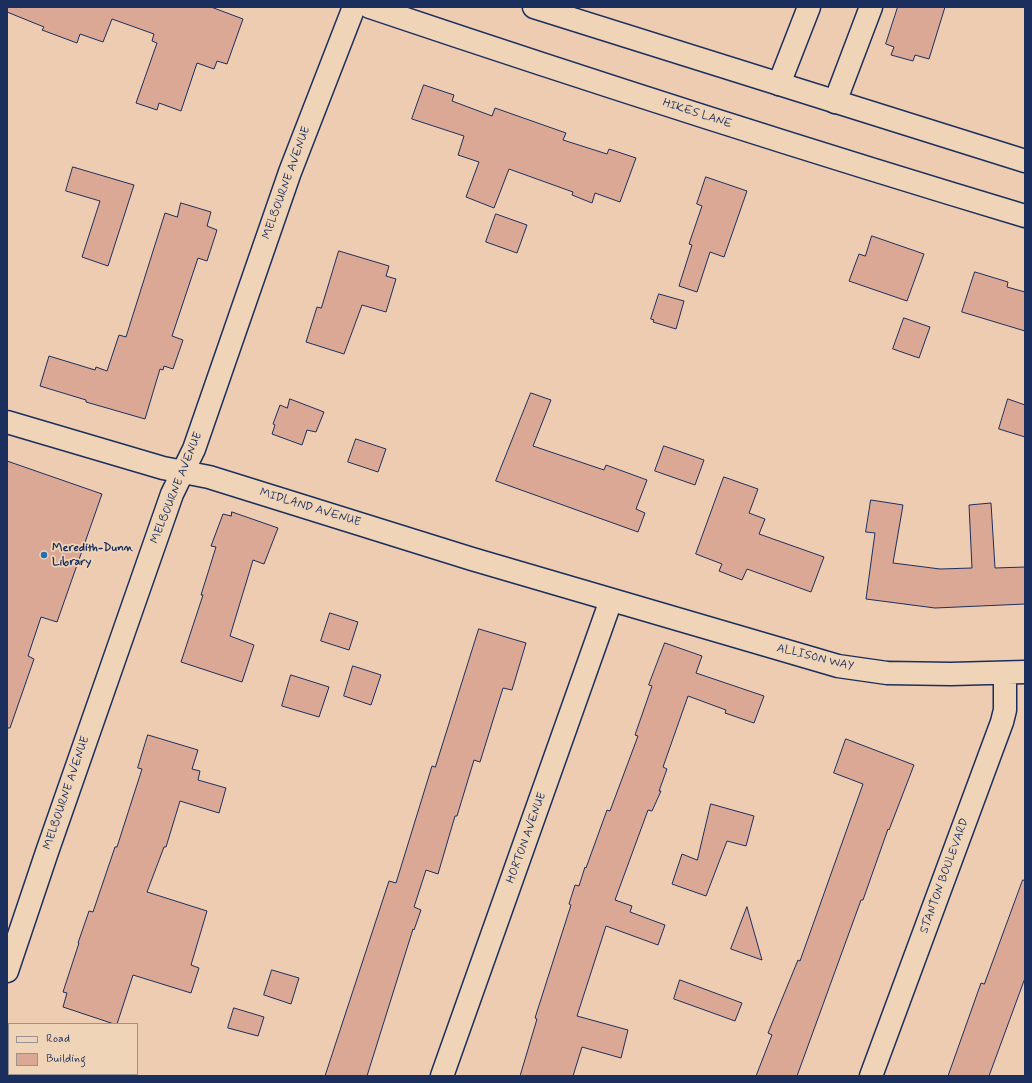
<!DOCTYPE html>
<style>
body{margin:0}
#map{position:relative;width:1032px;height:1083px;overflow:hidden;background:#edccb1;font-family:Mynerve,sans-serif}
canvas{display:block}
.frame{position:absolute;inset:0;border:8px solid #1b2f5e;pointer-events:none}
.legend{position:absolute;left:8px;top:1023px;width:130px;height:52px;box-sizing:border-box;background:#f0d4b7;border:1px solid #9b9293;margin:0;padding:5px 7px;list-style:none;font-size:12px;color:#1b2f5e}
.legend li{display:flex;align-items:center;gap:8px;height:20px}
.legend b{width:20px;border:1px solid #9b9293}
</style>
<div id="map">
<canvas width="1032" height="1083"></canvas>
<div class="frame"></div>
<ul class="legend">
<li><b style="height:5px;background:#f0d4b7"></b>Road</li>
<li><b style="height:11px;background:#dba896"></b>Building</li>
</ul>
</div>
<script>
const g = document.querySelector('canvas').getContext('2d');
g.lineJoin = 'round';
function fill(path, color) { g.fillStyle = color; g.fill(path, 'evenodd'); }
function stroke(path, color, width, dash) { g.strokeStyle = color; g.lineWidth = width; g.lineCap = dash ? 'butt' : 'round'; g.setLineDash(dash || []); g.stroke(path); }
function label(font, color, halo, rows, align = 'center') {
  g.font = font + ' Mynerve,sans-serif'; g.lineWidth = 3.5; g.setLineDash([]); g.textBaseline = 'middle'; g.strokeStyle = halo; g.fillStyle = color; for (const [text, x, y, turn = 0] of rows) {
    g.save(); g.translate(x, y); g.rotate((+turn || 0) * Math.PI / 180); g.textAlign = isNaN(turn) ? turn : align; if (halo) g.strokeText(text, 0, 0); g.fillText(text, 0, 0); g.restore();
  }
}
const building = new Path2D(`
 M 7,7 L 211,7 L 243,19 L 227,64 L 217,61 L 214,69 L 197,63 L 181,111 L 159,103 L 157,110 L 136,103 L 157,43 L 152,41 L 154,34 L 112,19 L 103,42 L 80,34 L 77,43 L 42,30 L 44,27 L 7,12 Z
 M 898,7 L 945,7 L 929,59 L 915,55 L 913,61 L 891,55 L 894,47 L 886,44 Z
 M 424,85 L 454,95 L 452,101 L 492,116 L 495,108 L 566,133 L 563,140 L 607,154 L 609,149 L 636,158 L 620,202 L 595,193 L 592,203 L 572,195 L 573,192 L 509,169 L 494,208 L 466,197 L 479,162 L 458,155 L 464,136 L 412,119 Z
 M 73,167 L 134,185 L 108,266 L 82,257 L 100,201 L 66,191 Z
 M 706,177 L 747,191 L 724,257 L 710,252 L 697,292 L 679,286 L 692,245 L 689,244 L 702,206 L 697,204 Z
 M 181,203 L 211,212 L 207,226 L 217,230 L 207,261 L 198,258 L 172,336 L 183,340 L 173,369 L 164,366 L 163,370 L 160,369 L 145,419 L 86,402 L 86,400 L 40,386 L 49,356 L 95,370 L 96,367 L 107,371 L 119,335 L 126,337 L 165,213 L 177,217 Z
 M 496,214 L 527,225 L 517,253 L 486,242 Z
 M 872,236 L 924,254 L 907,301 L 849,281 L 859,254 L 865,256 Z
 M 339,251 L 389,266 L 386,276 L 396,279 L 386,312 L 362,305 L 344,354 L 306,342 L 317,307 L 321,308 Z
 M 975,272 L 1008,282 L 1007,287 L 1025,292 L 1025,331 L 962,312 Z
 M 659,294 L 684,301 L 676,329 L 653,322 L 654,320 L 651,319 Z
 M 904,318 L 930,327 L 919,358 L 893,349 Z
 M 531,393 L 551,400 L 533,446 L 604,470 L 606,465 L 647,480 L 636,509 L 645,513 L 638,532 L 496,481 Z
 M 290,399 L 324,412 L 316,432 L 307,430 L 302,445 L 272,434 L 275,425 L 273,424 L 280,405 L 287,408 Z
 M 1008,399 L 1025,405 L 1025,437 L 999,429 Z
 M 356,439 L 386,449 L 378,472 L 348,462 Z
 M 664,446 L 704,460 L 695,485 L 655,471 Z
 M 7,461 L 102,494 L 57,622 L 41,617 L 28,656 L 34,659 L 10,728 L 7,728 Z
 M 724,477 L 758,489 L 749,513 L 765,519 L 759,534 L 824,557 L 811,592 L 747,569 L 742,580 L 719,571 L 722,564 L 696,554 Z
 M 871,500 L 903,505 L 893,563 L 940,569 L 972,568 L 969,505 L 991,503 L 995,568 L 1025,567 L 1025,604 L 935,608 L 866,599 L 875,533 L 866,532 Z
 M 232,512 L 278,528 L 264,564 L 253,560 L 230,636 L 254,645 L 242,682 L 181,662 L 203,595 L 201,595 L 216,547 L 211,546 L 223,514 L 231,516 Z
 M 330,613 L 358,622 L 349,650 L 321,641 Z
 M 479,629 L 526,643 L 512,690 L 503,688 L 480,762 L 474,760 L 457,816 L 455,816 L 438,874 L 426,870 L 414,907 L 421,910 L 414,930 L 413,929 L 367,1076 L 325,1076 L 389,881 L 396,883 L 432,766 L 435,767 Z
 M 665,643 L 702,656 L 696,673 L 764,696 L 754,723 L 725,713 L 726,710 L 688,696 L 663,767 L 667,769 L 659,791 L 661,791 L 652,811 L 648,810 L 615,900 L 632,906 L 630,912 L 665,925 L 658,945 L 606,926 L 577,1016 L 628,1030 L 621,1058 L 582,1047 L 573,1076 L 520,1076 L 537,1019 L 535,1018 L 571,905 L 569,904 L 575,885 L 579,886 L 585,867 L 586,868 L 607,810 L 610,811 L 638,736 L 635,735 L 652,686 L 649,685 Z
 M 353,666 L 381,675 L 371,705 L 344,696 Z
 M 291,675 L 329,687 L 319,717 L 282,706 Z
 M 148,735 L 198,750 L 192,769 L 200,771 L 198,780 L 226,788 L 219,813 L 180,801 L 166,847 L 164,847 L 147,892 L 207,911 L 191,965 L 199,968 L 191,993 L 133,975 L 117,1024 L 114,1024 L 63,1007 L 67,993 L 63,992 L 79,943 L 78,943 L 89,911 L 93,912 L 115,847 L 117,847 L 142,769 L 138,768 Z
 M 846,739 L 914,765 L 889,830 L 888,829 L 863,900 L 861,900 L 797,1076 L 756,1076 L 772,1035 L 768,1033 L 798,960 L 800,961 L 863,784 L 834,773 Z
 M 711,804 L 754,816 L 746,846 L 727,841 L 706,896 L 672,884 L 682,854 L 697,860 Z
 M 1023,880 L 1025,881 L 1025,978 L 989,1076 L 948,1076 L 981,983 L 984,984 Z
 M 747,907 L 762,960 L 731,949 Z
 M 272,970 L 299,978 L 291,1004 L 264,995 Z
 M 680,980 L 742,1003 L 735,1021 L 674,999 Z
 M 234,1008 L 264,1017 L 258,1036 L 228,1028 Z`);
fill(building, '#dba896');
stroke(building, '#1b2f5e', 1);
const minor = new Path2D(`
 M 779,84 L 809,7
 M 835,102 L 871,7
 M 7,422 L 163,468 L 209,477 L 472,559 L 838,666 L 887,673 L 951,674 L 1025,672
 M 7,971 L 47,852 L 172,494 L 194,449 L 290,172 L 354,7
 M 442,1076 L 611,600
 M 871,1076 L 1002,722 L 1005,710 L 1005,673`);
const secondary = new Path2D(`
 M 370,7 C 587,80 805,150 1025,216
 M 534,7 L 1025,161`);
stroke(minor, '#1b2f5e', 25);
stroke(secondary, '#1b2f5e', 25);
stroke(minor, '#f0d4b7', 22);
stroke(secondary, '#f0d4b7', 22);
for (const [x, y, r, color] of [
 [44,555,4,"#1f6fb2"]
]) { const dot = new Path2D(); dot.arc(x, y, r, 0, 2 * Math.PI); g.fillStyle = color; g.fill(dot); stroke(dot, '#f0d4b7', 1.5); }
label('12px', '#1b2f5e', '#f0d4b7', [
 ["HIKES LANE",697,114,18],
 ["MELBOURNE AVENUE",287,183,-70],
 ["MELBOURNE AVENUE",177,488,-68],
 ["MIDLAND AVENUE",310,508,17],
 ["ALLISON WAY",815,658,14],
 ["MELBOURNE AVENUE",67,793,-71],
 ["HORTON AVENUE",527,838,-70],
 ["STANTON BOULEVARD",945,876,-70]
]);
label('bold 12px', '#1b2f5e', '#f0d4b7', [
 ["Meredith-Dunn",52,548],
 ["Library",52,562]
], 'left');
</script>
